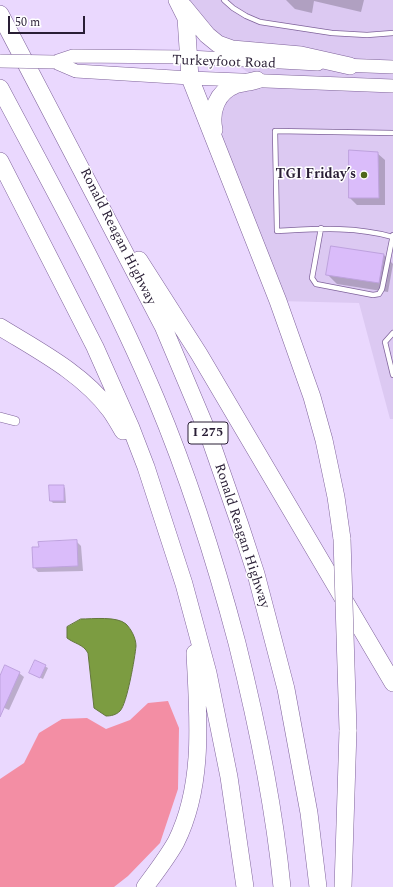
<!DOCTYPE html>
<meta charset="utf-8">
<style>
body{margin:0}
#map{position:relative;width:393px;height:887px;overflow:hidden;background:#ead8fe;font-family:Spectral,serif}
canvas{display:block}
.scale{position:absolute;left:8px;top:16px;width:77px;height:18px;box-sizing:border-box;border:2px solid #291e35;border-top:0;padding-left:5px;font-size:12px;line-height:14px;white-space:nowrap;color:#291e35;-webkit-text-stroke:3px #fff;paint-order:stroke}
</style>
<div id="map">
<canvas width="393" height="887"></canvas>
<div class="scale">50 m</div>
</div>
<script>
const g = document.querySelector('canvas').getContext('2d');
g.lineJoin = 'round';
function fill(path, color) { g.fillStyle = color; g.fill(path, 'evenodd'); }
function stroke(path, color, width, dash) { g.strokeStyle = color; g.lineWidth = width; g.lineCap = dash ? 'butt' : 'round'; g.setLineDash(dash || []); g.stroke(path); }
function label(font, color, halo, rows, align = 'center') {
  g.font = font + ' Spectral,serif'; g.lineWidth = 3; g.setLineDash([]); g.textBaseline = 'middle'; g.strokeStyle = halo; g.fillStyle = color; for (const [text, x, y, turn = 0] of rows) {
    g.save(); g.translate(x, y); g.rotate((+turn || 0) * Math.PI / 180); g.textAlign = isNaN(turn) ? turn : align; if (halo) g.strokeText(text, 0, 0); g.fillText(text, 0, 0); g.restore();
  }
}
fill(new Path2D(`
 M 179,0 L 393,0 L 393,419 L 390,419 L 359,303 L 278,301 L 218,147 L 216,101 L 257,80 L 232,60 Z`), '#dcc9f2');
fill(new Path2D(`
 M 168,701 L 179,728 L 178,789 L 160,843 L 128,876 L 114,887 L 0,887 L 0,779 L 24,763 L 39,733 L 62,719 L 87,718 L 106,729 L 130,720 L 148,703 Z`), '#f38ea4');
const water = new Path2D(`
 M 81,619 C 93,619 117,616 126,624 C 131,629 136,638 136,646 C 135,657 127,704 120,711 C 116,715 111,716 106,716 L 94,708 L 88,653 C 83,644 75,644 67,638 L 67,627 Z`);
fill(water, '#7c9c41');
stroke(water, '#63763d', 1);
fill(new Path2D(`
 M 286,0 L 364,0 L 361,12 L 314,1 L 312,13 L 295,9 Z
 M 377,153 L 385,160 L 385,205 L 357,205 L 350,198 Z
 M 384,255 L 393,264 L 388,292 L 337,284 L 328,275 Z
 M 63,486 L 65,488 L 66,503 L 53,503 L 51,501 Z
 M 77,542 L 81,546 L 83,571 L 38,572 L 34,567 Z
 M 35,661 L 48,668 L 43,679 L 30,673 Z
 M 19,673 L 24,677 L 9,710 L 0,706 L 0,675 Z`), '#0003');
const building = new Path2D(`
 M 349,150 L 378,152 L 379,198 L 349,198 Z
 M 331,246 L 384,254 L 379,283 L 326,275 Z
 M 49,485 L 64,485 L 64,501 L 50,501 Z
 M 77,540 L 78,566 L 33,568 L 32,547 L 39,547 L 38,542 Z
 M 35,660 L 46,665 L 40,678 L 29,673 Z
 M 5,665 L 20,672 L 0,717 L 0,676 Z`);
fill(building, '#dabcfa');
stroke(building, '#bea2de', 1);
const service = new Path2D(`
 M 224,0 L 233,8 L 246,16 L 260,22 L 332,33 L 367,35 L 393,33
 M 393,133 L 275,131 L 277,231 C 317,229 354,226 393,237
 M 321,228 L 312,278 L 316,284 L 373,295 L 379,294 L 382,289 L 393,235
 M 393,333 L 385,342 L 393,375`);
const minor = new Path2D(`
 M 0,417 L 15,421`);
const secondary = new Path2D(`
 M 55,62 L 76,71 L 190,78 L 393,86
 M 55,62 L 73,56 L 189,57 L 318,64
 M 341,65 L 393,67`);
const motorway = new Path2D(`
 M 177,0 L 186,18 L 190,78 L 278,301 L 312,397 L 324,440 L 336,497 L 342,539
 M 184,7 L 207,35 L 218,44 L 232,49 L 301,55 L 350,66
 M 0,14 L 163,326 L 208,433 L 240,525 L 256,574 L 286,689 L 309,813 L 318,887
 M 0,88 C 54,190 111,292 156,399 C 189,478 215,560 237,643 C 257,723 274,805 282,887
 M 214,130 C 210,111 217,92 235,85 C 242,83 250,82 257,80
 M 0,161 L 95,347 L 131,428 L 146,467 L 184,584 L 208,673 L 229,777 L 245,887
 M 139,260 L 199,354 L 393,683
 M 0,327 C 39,351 82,373 110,410 C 115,417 119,424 123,431
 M 145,887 C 156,872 167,858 176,842 C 205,784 198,715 195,653
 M 343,887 L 348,730`);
stroke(service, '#7f639b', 6);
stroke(minor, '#7f639b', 10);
stroke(secondary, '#7f639b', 14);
stroke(motorway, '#7f639b', 18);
stroke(service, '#fff', 4.5);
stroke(minor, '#fff', 9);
stroke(secondary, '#fff', 13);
stroke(motorway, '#fff', 17);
const secondaryBridge = new Path2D(`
 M 0,61 L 55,62`);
const motorwayBridge = new Path2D(`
 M 342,539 L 348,730`);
stroke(secondaryBridge, '#7f639b', 14, []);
stroke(motorwayBridge, '#7f639b', 18, []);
stroke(secondaryBridge, '#fff', 13);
stroke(motorwayBridge, '#fff', 17);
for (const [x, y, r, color] of [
 [364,175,4,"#4f681a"]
]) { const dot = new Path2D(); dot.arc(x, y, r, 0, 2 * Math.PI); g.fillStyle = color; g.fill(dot); stroke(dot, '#fff', 1.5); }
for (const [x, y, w] of [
 [208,433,40]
]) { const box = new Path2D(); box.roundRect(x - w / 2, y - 11, w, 22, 3); g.fillStyle = '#fff'; g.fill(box); stroke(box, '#291e35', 1); }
label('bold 13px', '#291e35', null, [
 ["I 275",208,433]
]);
label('14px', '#291e35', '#fff', [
 ["Turkeyfoot Road",224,63,2],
 ["Ronald Reagan Highway",117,237,63],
 ["Ronald Reagan Highway",241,536,72]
]);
label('bold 14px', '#291e35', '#fff', [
 ["TGI Friday’s",356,175]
], 'right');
</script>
